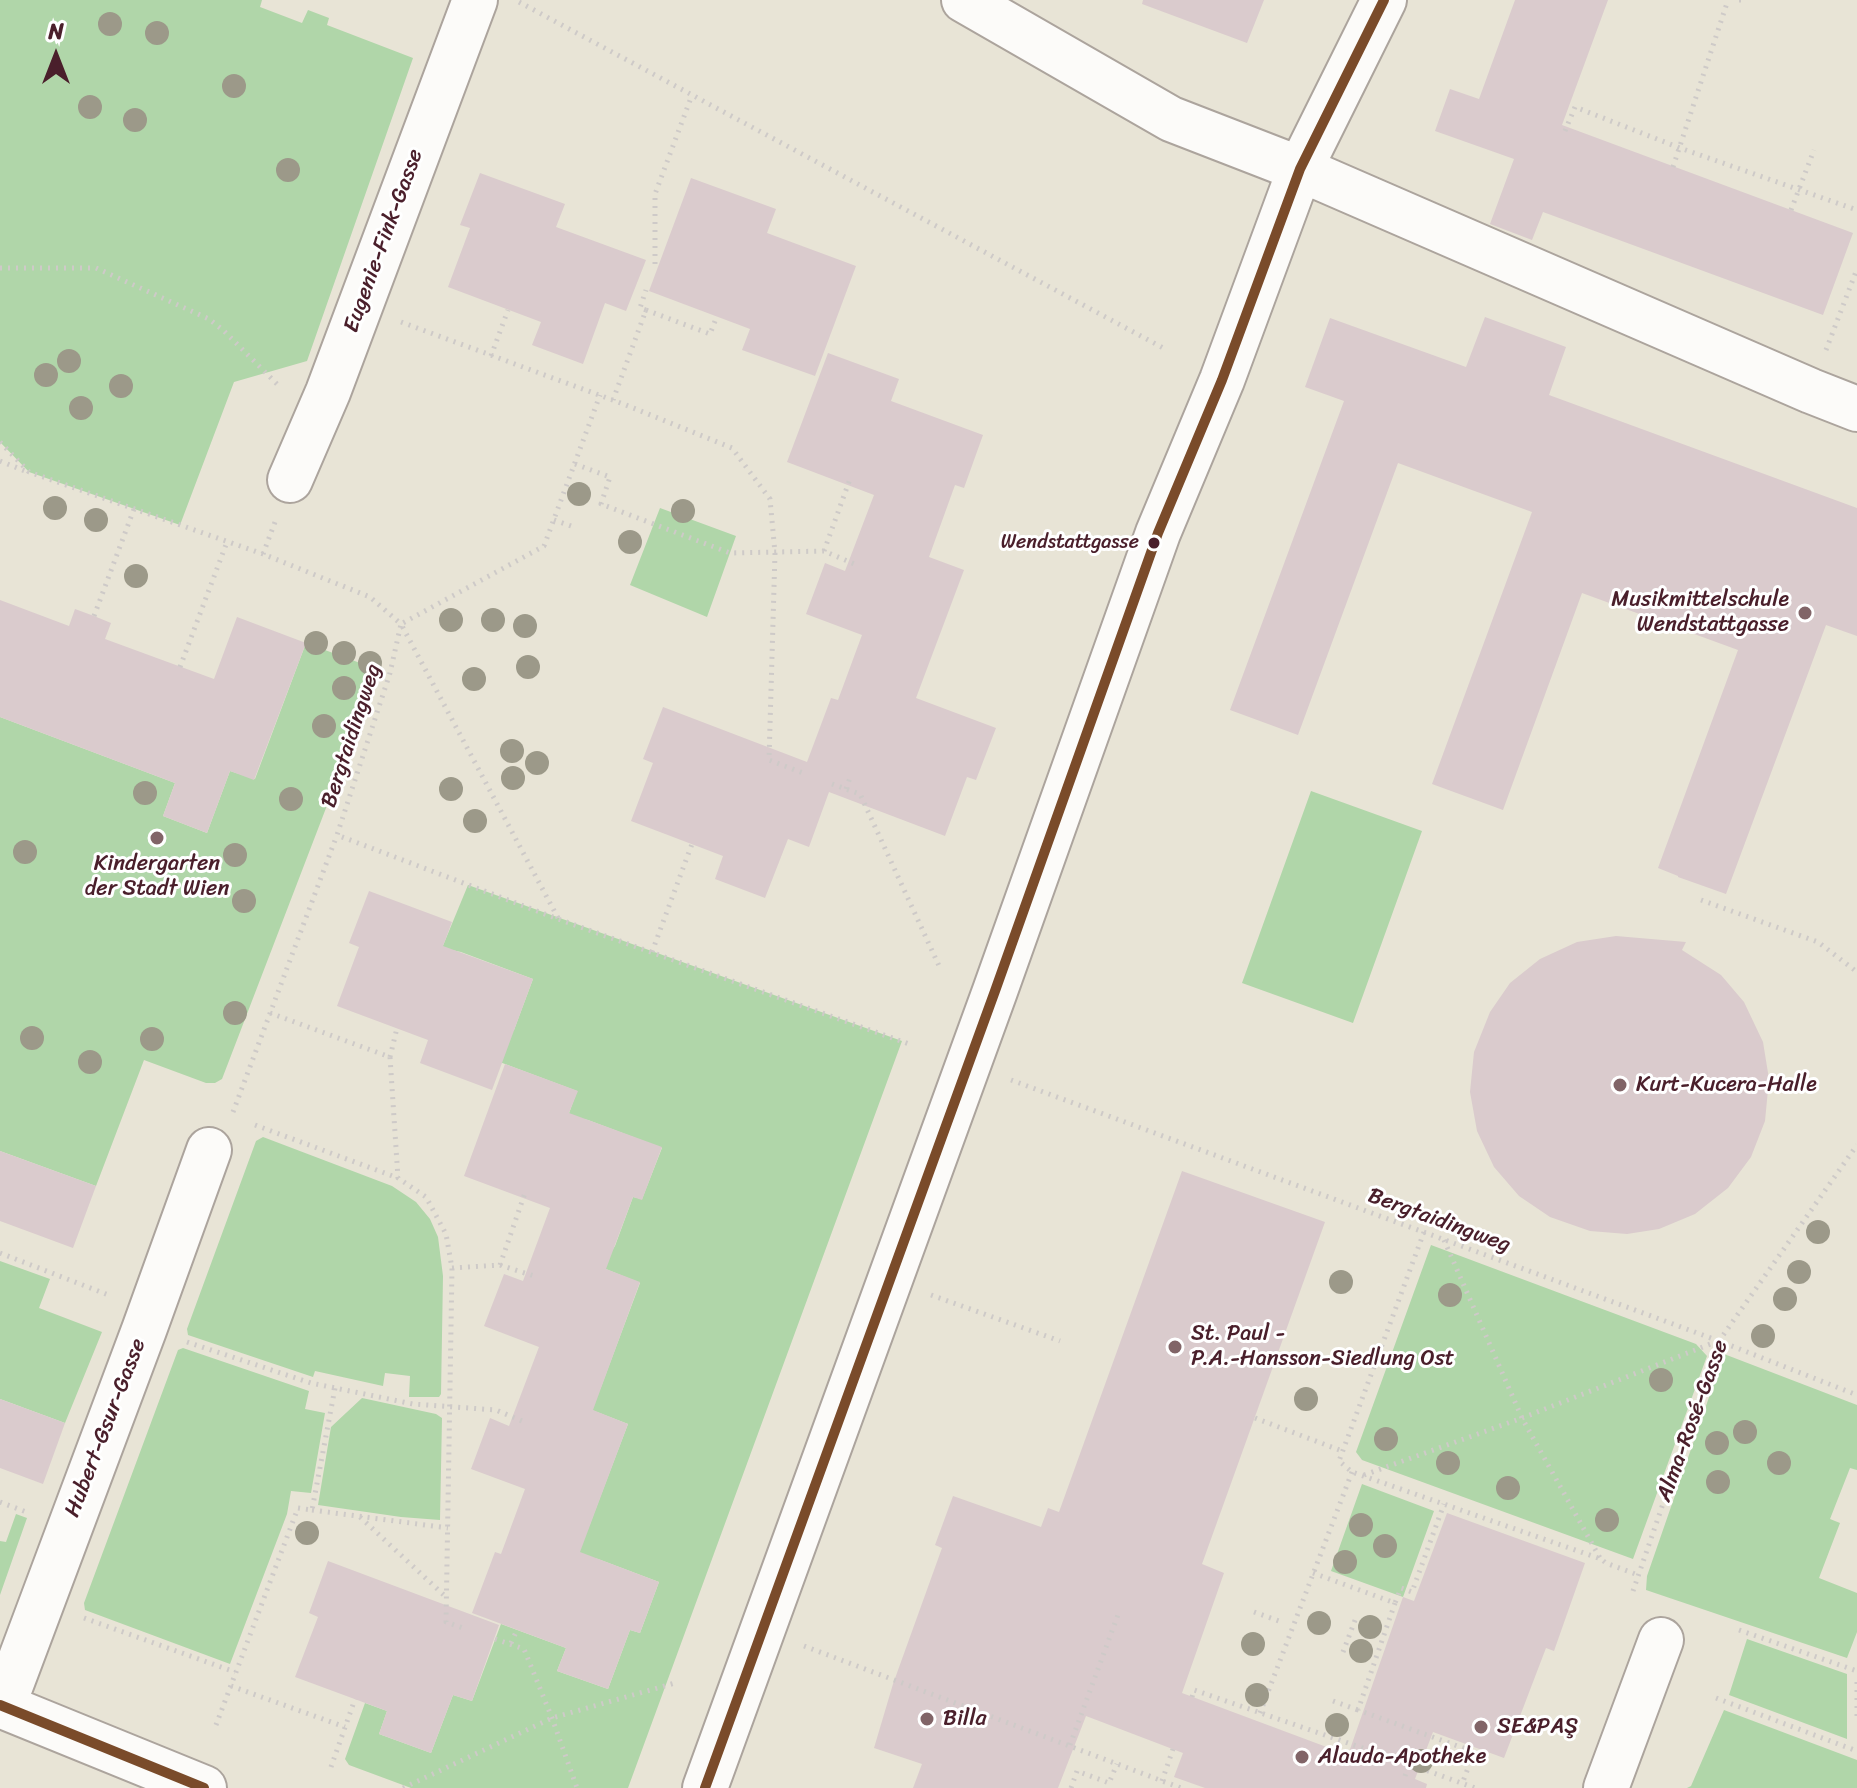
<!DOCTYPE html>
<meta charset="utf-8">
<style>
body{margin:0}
#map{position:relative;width:1857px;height:1788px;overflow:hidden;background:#e8e4d6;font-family:Sriracha,sans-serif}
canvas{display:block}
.north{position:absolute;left:16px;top:16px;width:80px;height:80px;-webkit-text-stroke:6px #fff;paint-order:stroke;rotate:0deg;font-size:22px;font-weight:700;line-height:32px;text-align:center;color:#4a1f2b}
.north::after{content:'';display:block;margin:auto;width:28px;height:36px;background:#4a1f2b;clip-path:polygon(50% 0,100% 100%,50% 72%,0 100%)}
</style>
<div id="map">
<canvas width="1857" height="1788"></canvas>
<div class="north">N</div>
</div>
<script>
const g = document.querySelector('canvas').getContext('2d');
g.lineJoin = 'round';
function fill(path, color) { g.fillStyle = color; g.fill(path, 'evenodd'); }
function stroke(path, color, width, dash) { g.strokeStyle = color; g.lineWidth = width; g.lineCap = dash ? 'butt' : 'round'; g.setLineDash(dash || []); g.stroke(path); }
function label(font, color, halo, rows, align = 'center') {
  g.font = font + ' Sriracha,sans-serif'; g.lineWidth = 6; g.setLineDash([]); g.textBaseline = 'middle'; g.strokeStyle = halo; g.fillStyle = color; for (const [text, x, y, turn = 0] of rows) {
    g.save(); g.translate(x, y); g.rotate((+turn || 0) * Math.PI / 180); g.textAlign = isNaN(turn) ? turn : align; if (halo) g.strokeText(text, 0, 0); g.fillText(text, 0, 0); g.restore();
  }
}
fill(new Path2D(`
 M 0,0 L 262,0 L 260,7 L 302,23 L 308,10 L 329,18 L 327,25 L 413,58 L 307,361 L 234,382 L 180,525 L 29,472 L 0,442 Z
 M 660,508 L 736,536 L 707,617 L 630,585 Z
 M 306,643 L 379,670 L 222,1079 L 215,1083 L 206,1083 L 144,1060 L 96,1186 L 0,1151 L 0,717 L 175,783 L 163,816 L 207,833 L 230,771 L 255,779 Z
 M 1311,791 L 1422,831 L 1353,1023 L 1242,983 Z
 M 468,885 L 902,1041 L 628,1788 L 411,1788 L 349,1765 L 345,1759 L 365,1703 L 387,1711 L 379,1734 L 431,1753 L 453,1695 L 472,1701 L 501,1624 L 566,1648 L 557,1671 L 608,1689 L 630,1630 L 640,1633 L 659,1582 L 598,1559 L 574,1555 L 588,1529 L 628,1424 L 589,1409 L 601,1387 L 640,1283 L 601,1267 L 615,1246 L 633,1197 L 642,1199 L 662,1148 L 588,1120 L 568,1116 L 577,1091 L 481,1055 L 514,1030 L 533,979 L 461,952 L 442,948 Z
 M 263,1137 L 392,1186 L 416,1202 L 430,1219 L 438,1237 L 443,1276 L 441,1394 L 439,1397 L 409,1397 L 410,1376 L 385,1373 L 383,1386 L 315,1371 L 313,1377 L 188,1335 L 187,1329 L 256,1141 Z
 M 1431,1245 L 1696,1344 L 1707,1356 L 1633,1559 L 1362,1460 L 1356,1452 Z
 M 0,1261 L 50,1279 L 39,1308 L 102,1332 L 65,1423 L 0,1399 Z
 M 183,1348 L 309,1391 L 305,1409 L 325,1413 L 311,1493 L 291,1491 L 287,1514 L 230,1664 L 85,1610 L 84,1603 L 178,1350 Z
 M 1724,1354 L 1857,1405 L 1857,1470 L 1850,1468 L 1830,1519 L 1840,1523 L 1819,1578 L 1857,1593 L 1857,1632 L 1847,1658 L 1646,1590 L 1647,1576 Z
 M 362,1398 L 436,1414 L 442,1418 L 440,1520 L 401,1517 L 318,1505 L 331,1427 Z
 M 1362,1484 L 1434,1511 L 1403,1597 L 1331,1571 Z
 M 16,1514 L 27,1518 L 0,1595 L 0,1541 L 6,1542 Z
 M 1747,1639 L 1847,1674 L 1847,1739 L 1729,1695 Z
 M 1724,1710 L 1857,1760 L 1857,1788 L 1687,1788 L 1691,1786 Z`), '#b0d6a9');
fill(new Path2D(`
 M 1143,0 L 1264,0 L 1247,43 L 1142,4 Z
 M 1515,0 L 1608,0 L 1562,125 L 1853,233 L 1823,315 L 1543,212 L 1532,240 L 1490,224 L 1514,159 L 1435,131 L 1450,89 L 1479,99 Z
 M 480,173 L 565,204 L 556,227 L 646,260 L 626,311 L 605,303 L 583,364 L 532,345 L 541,322 L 448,287 L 470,228 L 460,225 Z
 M 691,178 L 776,209 L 767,233 L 856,266 L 815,376 L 742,350 L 750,329 L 649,291 Z
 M 1485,317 L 1566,347 L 1549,395 L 1857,508 L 1857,636 L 1826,625 L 1726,894 L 1678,877 L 1678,876 L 1658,868 L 1738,650 L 1582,593 L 1503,810 L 1432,784 L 1532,512 L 1398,463 L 1298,735 L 1230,710 L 1344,401 L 1305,387 L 1330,318 L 1466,367 Z
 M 828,353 L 899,379 L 891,401 L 983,435 L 964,488 L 955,485 L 929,557 L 964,570 L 916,698 L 996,728 L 976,780 L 967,777 L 945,836 L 829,792 L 809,847 L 788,839 L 765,898 L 715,879 L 723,856 L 631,821 L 653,763 L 643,759 L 663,707 L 807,762 L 831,698 L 838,700 L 862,635 L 806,614 L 825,563 L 845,571 L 874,495 L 787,462 Z
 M 0,600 L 69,626 L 75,609 L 94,616 L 111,623 L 105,639 L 214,679 L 237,617 L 306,643 L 254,780 L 230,771 L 207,833 L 163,816 L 175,783 L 0,717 Z
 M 369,891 L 452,922 L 443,946 L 533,979 L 492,1090 L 420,1063 L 428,1040 L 337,1006 L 359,947 L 349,943 Z
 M 1616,936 L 1686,942 L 1682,950 L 1721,975 L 1744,1002 L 1763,1042 L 1769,1079 L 1765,1121 L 1751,1157 L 1728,1188 L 1695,1214 L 1659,1229 L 1627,1234 L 1590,1231 L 1550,1217 L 1519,1196 L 1494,1167 L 1477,1131 L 1470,1092 L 1474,1052 L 1490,1012 L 1510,983 L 1540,959 L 1577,942 Z
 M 505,1064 L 578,1091 L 569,1113 L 662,1147 L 642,1200 L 633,1197 L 606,1269 L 640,1282 L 593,1410 L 628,1424 L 580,1552 L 659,1582 L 640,1633 L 630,1630 L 608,1689 L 557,1671 L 566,1648 L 472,1613 L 495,1552 L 501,1554 L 525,1489 L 471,1469 L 490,1418 L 509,1426 L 539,1347 L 484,1326 L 504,1274 L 523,1281 L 550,1208 L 464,1176 Z
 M 0,1151 L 96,1186 L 73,1248 L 0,1221 Z
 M 1182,1171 L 1325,1222 L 1202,1564 L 1224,1573 L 1182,1693 L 1348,1755 L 1403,1597 L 1414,1601 L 1447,1513 L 1585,1563 L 1554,1651 L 1546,1648 L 1504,1758 L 1433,1732 L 1415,1779 L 1427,1784 L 1426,1788 L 1205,1788 L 1174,1777 L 1183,1753 L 1086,1716 L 1058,1788 L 913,1788 L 922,1764 L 874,1748 L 893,1684 L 942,1548 L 935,1545 L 953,1496 L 1041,1527 L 1048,1508 L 1059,1512 Z
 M 0,1399 L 65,1423 L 43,1484 L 0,1468 Z
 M 328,1561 L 499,1625 L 472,1701 L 453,1695 L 431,1753 L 379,1734 L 387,1711 L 295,1677 L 318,1617 L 309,1613 Z`), '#dacbcd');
const minor = new Path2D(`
 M 964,0 L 1171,119 L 1300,169 L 1811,391 L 1857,409
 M 290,480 L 328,392 L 475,0
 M 0,1705 L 204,1788
 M 3,1706 L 144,1330 L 209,1150
 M 705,1788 L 995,991 L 1158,533 L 1222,380 L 1300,169 L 1384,0
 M 1606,1788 L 1661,1640`);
stroke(minor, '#aca49d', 48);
stroke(new Path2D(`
 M 1739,0 L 1746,0
 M 519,2 L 1167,350
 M 1565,131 L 1575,107 L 1680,148 L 1857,210
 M 1673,167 L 1728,0
 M 1791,210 L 1814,150
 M 655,264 L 655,194 L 692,95
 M 0,268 L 96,268 L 209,319 L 223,330 L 277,384
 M 646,310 L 640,308 L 646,290
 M 401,322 L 626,405 L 732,448 L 770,499 L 775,553 L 769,760 L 803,773
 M 1826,350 L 1857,269
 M 491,356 L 508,310
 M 613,400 L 646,310 L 710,334 L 717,316
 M 0,442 L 29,472 L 263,554 L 370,597 L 401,624 L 390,673 L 337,835 L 558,919 L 912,1045
 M 0,461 L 25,471
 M 575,464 L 610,477 L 601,504 L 730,553 L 824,551 L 859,566
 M 554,520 L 574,527
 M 824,551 L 850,479
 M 263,554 L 275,522
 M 94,616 L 134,509
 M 180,667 L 227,542
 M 832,784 L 860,794 L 940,968
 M 846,789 L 851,775
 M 1701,900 L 1818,942 L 1857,972
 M 558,918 L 401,624 L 544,546 L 600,395
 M 652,952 L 692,844
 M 270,1013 L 390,1057 L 398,1178 L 426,1197 L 446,1234 L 452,1268 L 446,1622 L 466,1629
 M 390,1057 L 397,1028
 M 1011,1080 L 1719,1341 L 1857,1395
 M 233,1112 L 337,835
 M 255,1125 L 398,1178
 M 1424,1232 L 1339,1461 L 1352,1472 L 1601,1559 L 1606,1563 L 1638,1575
 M 1444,1240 L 1522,1418 L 1600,1558
 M 0,1253 L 111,1296
 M 500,1265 L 537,1277
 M 452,1268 L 500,1265 L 526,1190
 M 931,1295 L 1060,1341
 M 187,1342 L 311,1383 L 413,1404 L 496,1410 L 522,1421
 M 1255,1418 L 1342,1451
 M 1364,1475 L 1522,1418 L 1718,1341
 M 0,1502 L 29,1513
 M 312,1510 L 448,1528
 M 360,1517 L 447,1598
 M 1313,1573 L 1395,1603 L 1401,1588 L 1412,1592 L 1444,1504
 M 1633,1591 L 1719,1341 L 1857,1145
 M 1395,1603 L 1358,1710 L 1474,1752 L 1462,1784
 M 1254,1612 L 1279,1621
 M 84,1618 L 235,1672
 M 1739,1630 L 1857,1671
 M 495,1639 L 524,1649 L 552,1718 L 577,1788
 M 511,1643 L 517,1630
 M 804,1646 L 1181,1788
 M 1343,1652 L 1357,1615
 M 1857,1682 L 1857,1719
 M 231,1686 L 345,1727
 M 1192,1697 L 1194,1690 L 1409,1764
 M 1716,1698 L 1857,1751
 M 1333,1701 L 1358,1710
 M 1260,1713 L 1352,1472
 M 216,1725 L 298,1508 L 312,1510 L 335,1388
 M 1070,1745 L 1119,1612
 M 331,1767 L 355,1699
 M 1405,1776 L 1409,1764 L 1475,1788
 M 1162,1781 L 1173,1749
 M 403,1788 L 552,1718 L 675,1683
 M 1071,1788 L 1077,1771 L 1109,1783 L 1117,1764`), '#cecac8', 5, [2, 6]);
stroke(minor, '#fcfbf9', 44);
stroke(new Path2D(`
 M 0,1705 L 204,1788
 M 705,1788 L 995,991 L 1158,533 L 1222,380 L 1300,169 L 1384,0`), '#7a4b2a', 10);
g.fillStyle = '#9c9989';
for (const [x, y] of [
 [110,24],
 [157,33],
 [234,86],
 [90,107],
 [135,120],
 [288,170],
 [69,361],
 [46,375],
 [121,386],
 [81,408],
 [579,494],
 [55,508],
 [683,511],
 [96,520],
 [630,542],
 [136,576],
 [451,620],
 [493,620],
 [525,626],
 [316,643],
 [344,653],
 [370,663],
 [528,667],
 [474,679],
 [344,688],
 [324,726],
 [512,751],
 [537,763],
 [513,778],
 [451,789],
 [145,793],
 [291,799],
 [475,821],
 [25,852],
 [235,855],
 [244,901],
 [235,1013],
 [32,1038],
 [152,1039],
 [90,1062],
 [1818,1232],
 [1799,1272],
 [1341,1282],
 [1450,1295],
 [1785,1299],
 [1763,1336],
 [1661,1380],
 [1306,1399],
 [1745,1432],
 [1386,1439],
 [1717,1443],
 [1448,1463],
 [1779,1463],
 [1718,1482],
 [1508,1488],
 [1607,1520],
 [1361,1525],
 [307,1533],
 [1385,1546],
 [1345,1562],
 [1319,1623],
 [1370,1627],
 [1253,1644],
 [1361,1651],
 [1257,1695],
 [1337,1725],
 [1421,1761]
]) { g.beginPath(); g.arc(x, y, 12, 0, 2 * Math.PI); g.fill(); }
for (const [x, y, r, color] of [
 [1154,543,7,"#4a1f2b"],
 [1805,613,8,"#816467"],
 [157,838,8,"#816467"],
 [1620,1085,8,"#816467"],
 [1175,1347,8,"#816467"],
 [927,1719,8,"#816467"],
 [1481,1727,8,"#816467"],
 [1302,1757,8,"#816467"]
]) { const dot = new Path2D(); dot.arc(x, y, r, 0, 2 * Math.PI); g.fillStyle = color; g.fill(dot); stroke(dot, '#fff', 3); }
label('20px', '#4a1f2b', '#fff', [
 ["Wendstattgasse",1139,543]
], 'right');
label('22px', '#4a1f2b', '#fff', [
 ["Eugenie-Fink-Gasse",384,241,-70],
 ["Bergtaidingweg",352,736,-72],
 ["Bergtaidingweg",1439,1221,20],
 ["Alma-Rosé-Gasse",1693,1421,-70],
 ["Hubert-Gsur-Gasse",106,1428,-69]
]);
label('22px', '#4a1f2b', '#fff', [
 ["Musikmittelschule",1789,600,"right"],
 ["Wendstattgasse",1789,625,"right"],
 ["Kindergarten",157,864,"center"],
 ["der Stadt Wien",157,889,"center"],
 ["Kurt-Kucera-Halle",1636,1085],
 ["St. Paul -",1191,1334],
 ["P.A.-Hansson-Siedlung Ost",1191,1359],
 ["Billa",943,1719],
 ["SE&PAŞ",1497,1727],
 ["Alauda-Apotheke",1318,1757]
], 'left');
</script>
